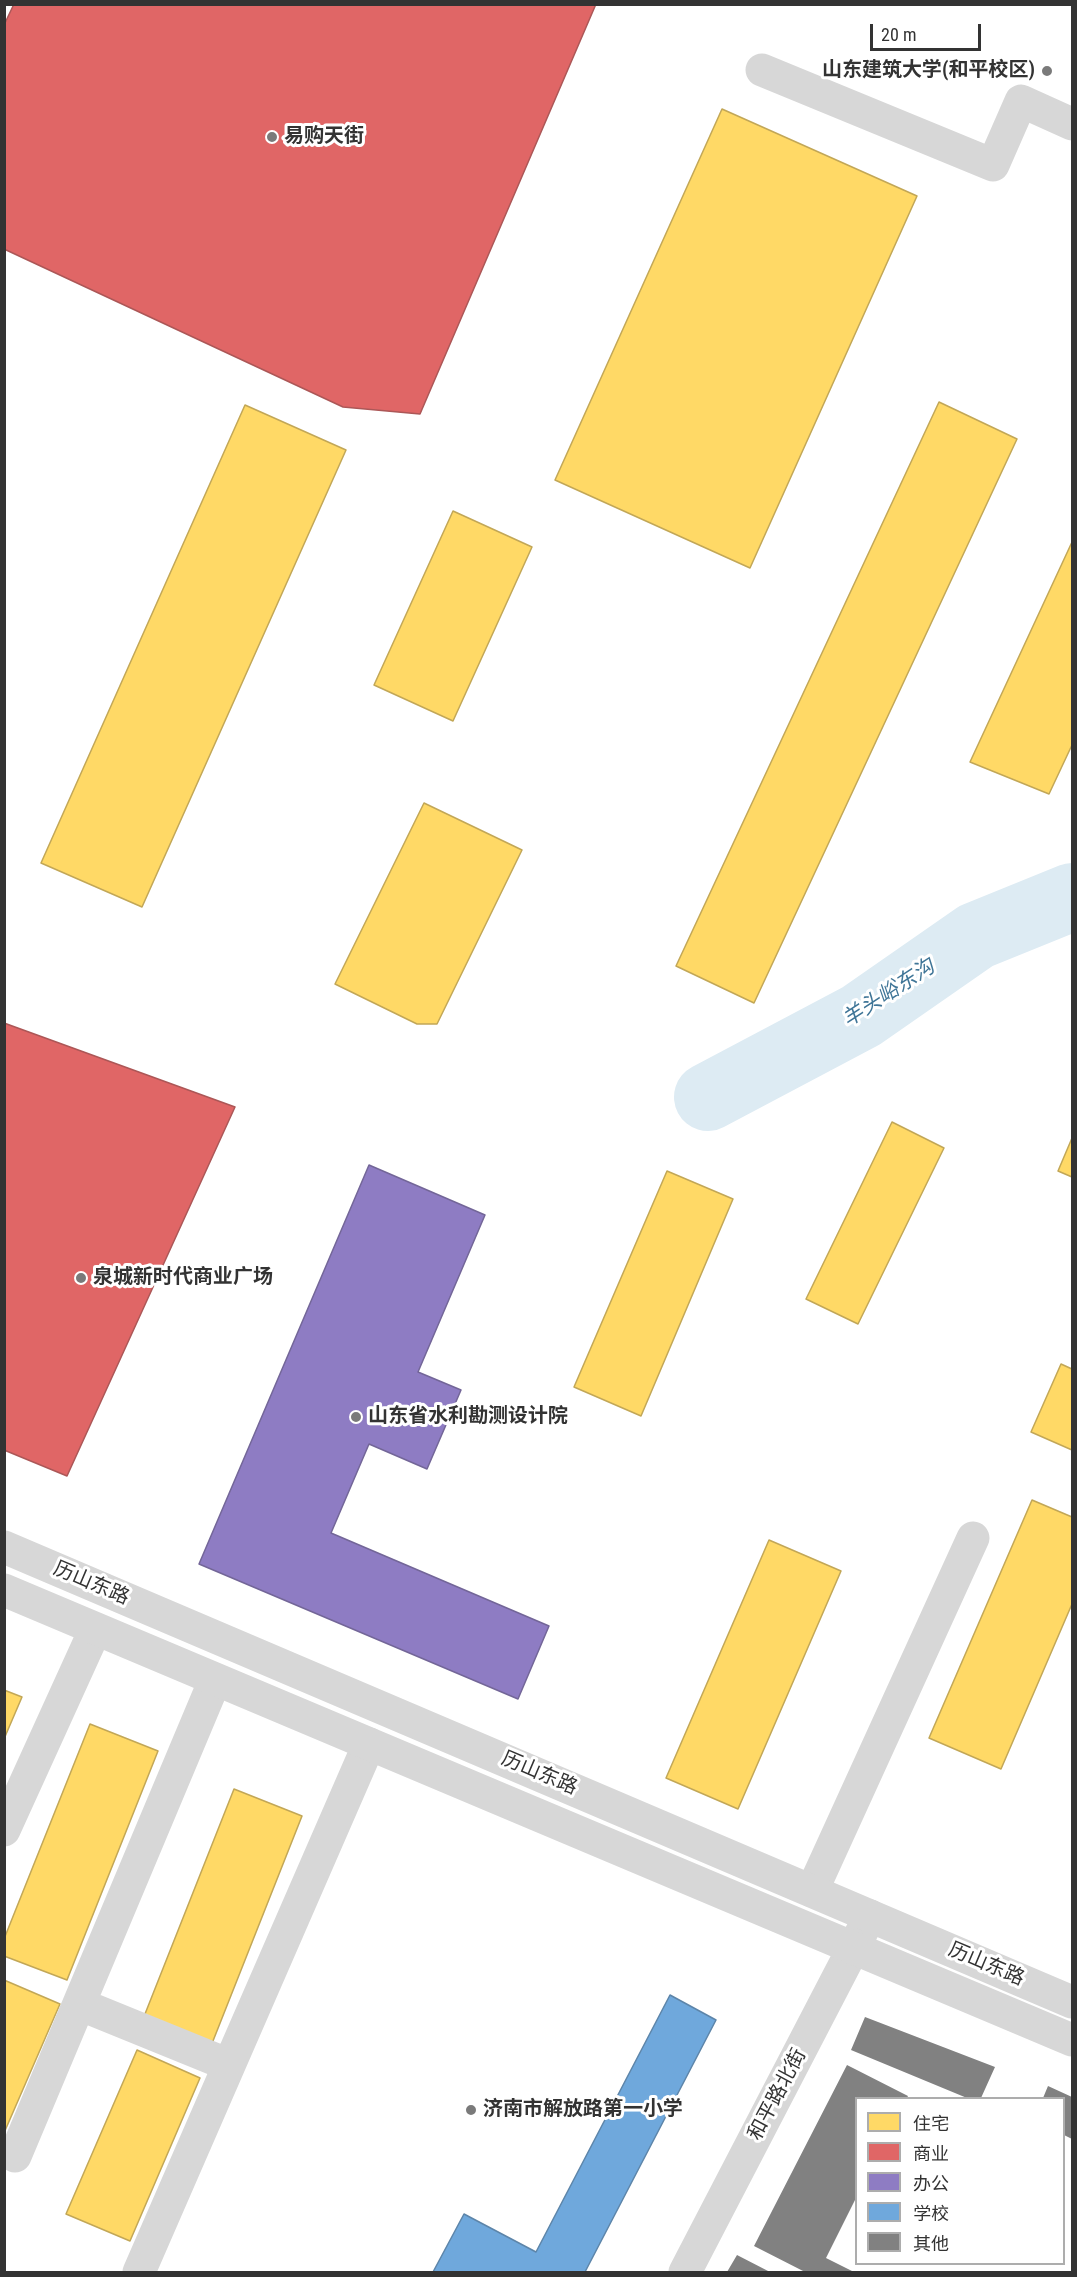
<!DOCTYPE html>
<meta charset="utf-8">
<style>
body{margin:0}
#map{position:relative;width:1077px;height:2277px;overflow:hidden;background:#fff;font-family:"Roboto Condensed","Noto Sans SC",sans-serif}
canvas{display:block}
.frame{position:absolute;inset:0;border:6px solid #333;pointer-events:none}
.legend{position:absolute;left:855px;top:2097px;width:210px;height:168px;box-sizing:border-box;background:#fff;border:2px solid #adadad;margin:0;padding:8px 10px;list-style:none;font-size:18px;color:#333}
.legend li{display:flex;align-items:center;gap:12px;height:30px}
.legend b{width:30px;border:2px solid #adadad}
.scale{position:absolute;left:870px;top:24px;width:111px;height:27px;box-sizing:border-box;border:3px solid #333;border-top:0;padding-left:8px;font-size:18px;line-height:21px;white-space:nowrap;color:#333;-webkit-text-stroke:4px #fff;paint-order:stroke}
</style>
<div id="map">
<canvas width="1077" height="2277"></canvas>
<div class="frame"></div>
<ul class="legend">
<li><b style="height:16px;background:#ffd966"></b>住宅</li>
<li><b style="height:16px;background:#e06666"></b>商业</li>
<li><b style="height:16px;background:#8e7cc3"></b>办公</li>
<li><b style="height:16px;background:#6fa8dc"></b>学校</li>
<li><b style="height:16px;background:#818181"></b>其他</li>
</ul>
<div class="scale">20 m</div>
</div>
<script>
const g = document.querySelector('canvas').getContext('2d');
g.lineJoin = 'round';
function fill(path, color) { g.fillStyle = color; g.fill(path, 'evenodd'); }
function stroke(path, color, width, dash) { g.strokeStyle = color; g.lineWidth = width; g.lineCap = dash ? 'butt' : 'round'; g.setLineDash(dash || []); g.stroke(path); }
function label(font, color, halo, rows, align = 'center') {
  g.font = font + ' "Roboto Condensed","Noto Sans SC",sans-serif'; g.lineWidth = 6; g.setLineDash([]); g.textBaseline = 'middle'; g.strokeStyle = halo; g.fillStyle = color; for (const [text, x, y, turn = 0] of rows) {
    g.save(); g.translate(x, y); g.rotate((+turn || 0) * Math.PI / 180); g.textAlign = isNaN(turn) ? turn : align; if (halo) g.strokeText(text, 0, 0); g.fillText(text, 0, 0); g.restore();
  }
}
const homes = new Path2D(`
 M 722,109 L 917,196 L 750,568 L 555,480 Z
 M 939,402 L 1017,439 L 754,1003 L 676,966 Z
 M 245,405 L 346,450 L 142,907 L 41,863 Z
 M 453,511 L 532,547 L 453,721 L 374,685 Z
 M 1072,542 L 1072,745 L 1049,794 L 970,762 Z
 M 424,803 L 522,850 L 437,1024 L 417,1024 L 335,984 Z
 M 892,1122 L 944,1148 L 858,1324 L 806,1299 Z
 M 1072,1138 L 1072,1177 L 1058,1171 Z
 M 667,1171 L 733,1199 L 641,1416 L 574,1387 Z
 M 1061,1364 L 1072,1369 L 1072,1450 L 1031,1432 Z
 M 1032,1500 L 1072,1517 L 1072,1604 L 1001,1769 L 929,1738 Z
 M 769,1540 L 841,1571 L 738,1809 L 666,1778 Z
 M 4,1690 L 22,1697 L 4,1739 Z
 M 90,1724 L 158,1751 L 67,1980 L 4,1956 L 4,1939 Z
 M 234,1789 L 302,1816 L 211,2046 L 143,2019 Z
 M 4,1980 L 60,2004 L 4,2133 Z
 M 137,2050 L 200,2078 L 130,2241 L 66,2214 Z`);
fill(homes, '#ffd966');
stroke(homes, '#c2a757', 1.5);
const shops = new Path2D(`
 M 14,4 L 596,4 L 420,414 L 343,407 L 4,249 L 4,25 Z
 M 4,1023 L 235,1107 L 67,1476 L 4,1450 Z`);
fill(shops, '#e06666');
stroke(shops, '#ac5757', 1.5);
const offices = new Path2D(`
 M 369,1165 L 485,1215 L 418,1372 L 461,1390 L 427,1469 L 369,1444 L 331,1533 L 549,1626 L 518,1699 L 199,1564 Z`);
fill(offices, '#8e7cc3');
stroke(offices, '#736698', 1.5);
const schools = new Path2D(`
 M 670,1995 L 716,2020 L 585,2272 L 433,2272 L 464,2214 L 536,2252 Z`);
fill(schools, '#6fa8dc');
stroke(schools, '#5d85a9', 1.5);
stroke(new Path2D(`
 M 708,1097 L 861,1016 L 976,936 L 1072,897`), '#ddebf3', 68);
fill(new Path2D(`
 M 865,2017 L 995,2067 L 981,2098 L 967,2098 L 851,2050 Z
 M 847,2065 L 908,2096 L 907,2098 L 856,2098 L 856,2198 L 826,2258 L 854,2272 L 805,2272 L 754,2246 Z
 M 1048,2086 L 1072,2097 L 1072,2139 L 1064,2135 L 1064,2098 L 1043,2098 Z
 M 737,2255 L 770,2272 L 727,2272 Z`), '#818181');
stroke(new Path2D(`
 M 762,70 L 993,165 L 1021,101 L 1072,124
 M 4,1830 L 95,1630
 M 812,1891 L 973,1538
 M 79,2004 L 229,2065
 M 15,2156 L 215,1680
 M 139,2272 L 369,1744
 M 685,2272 L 870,1916`), '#d7d7d7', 33);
stroke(new Path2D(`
 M 4,1547 L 1072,2002
 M 4,1590 L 1072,2040`), '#d7d7d7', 33);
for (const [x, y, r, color] of [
 [1047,71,6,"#7a7a7a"],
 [272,137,6,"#7a7a7a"],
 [81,1278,6,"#7a7a7a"],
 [356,1417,6,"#7a7a7a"],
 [471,2110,6,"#7a7a7a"]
]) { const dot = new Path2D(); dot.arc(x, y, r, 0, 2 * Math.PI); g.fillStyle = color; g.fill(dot); stroke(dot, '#fff', 2); }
label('bold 20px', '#333', '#fff', [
 ["山东建筑大学(和平校区)",1035,71,"right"],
 ["易购天街",284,137],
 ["泉城新时代商业广场",93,1278],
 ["山东省水利勘测设计院",368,1417],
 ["济南市解放路第一小学",483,2110]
], 'left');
label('20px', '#333', '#fff', [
 ["历山东路",91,1584,23],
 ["历山东路",539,1774,23],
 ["历山东路",986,1965,23],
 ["和平路北街",778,2095,-62]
]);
label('italic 21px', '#3f7597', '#fff', [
 ["羊头峪东沟",889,994,-33]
]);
</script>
